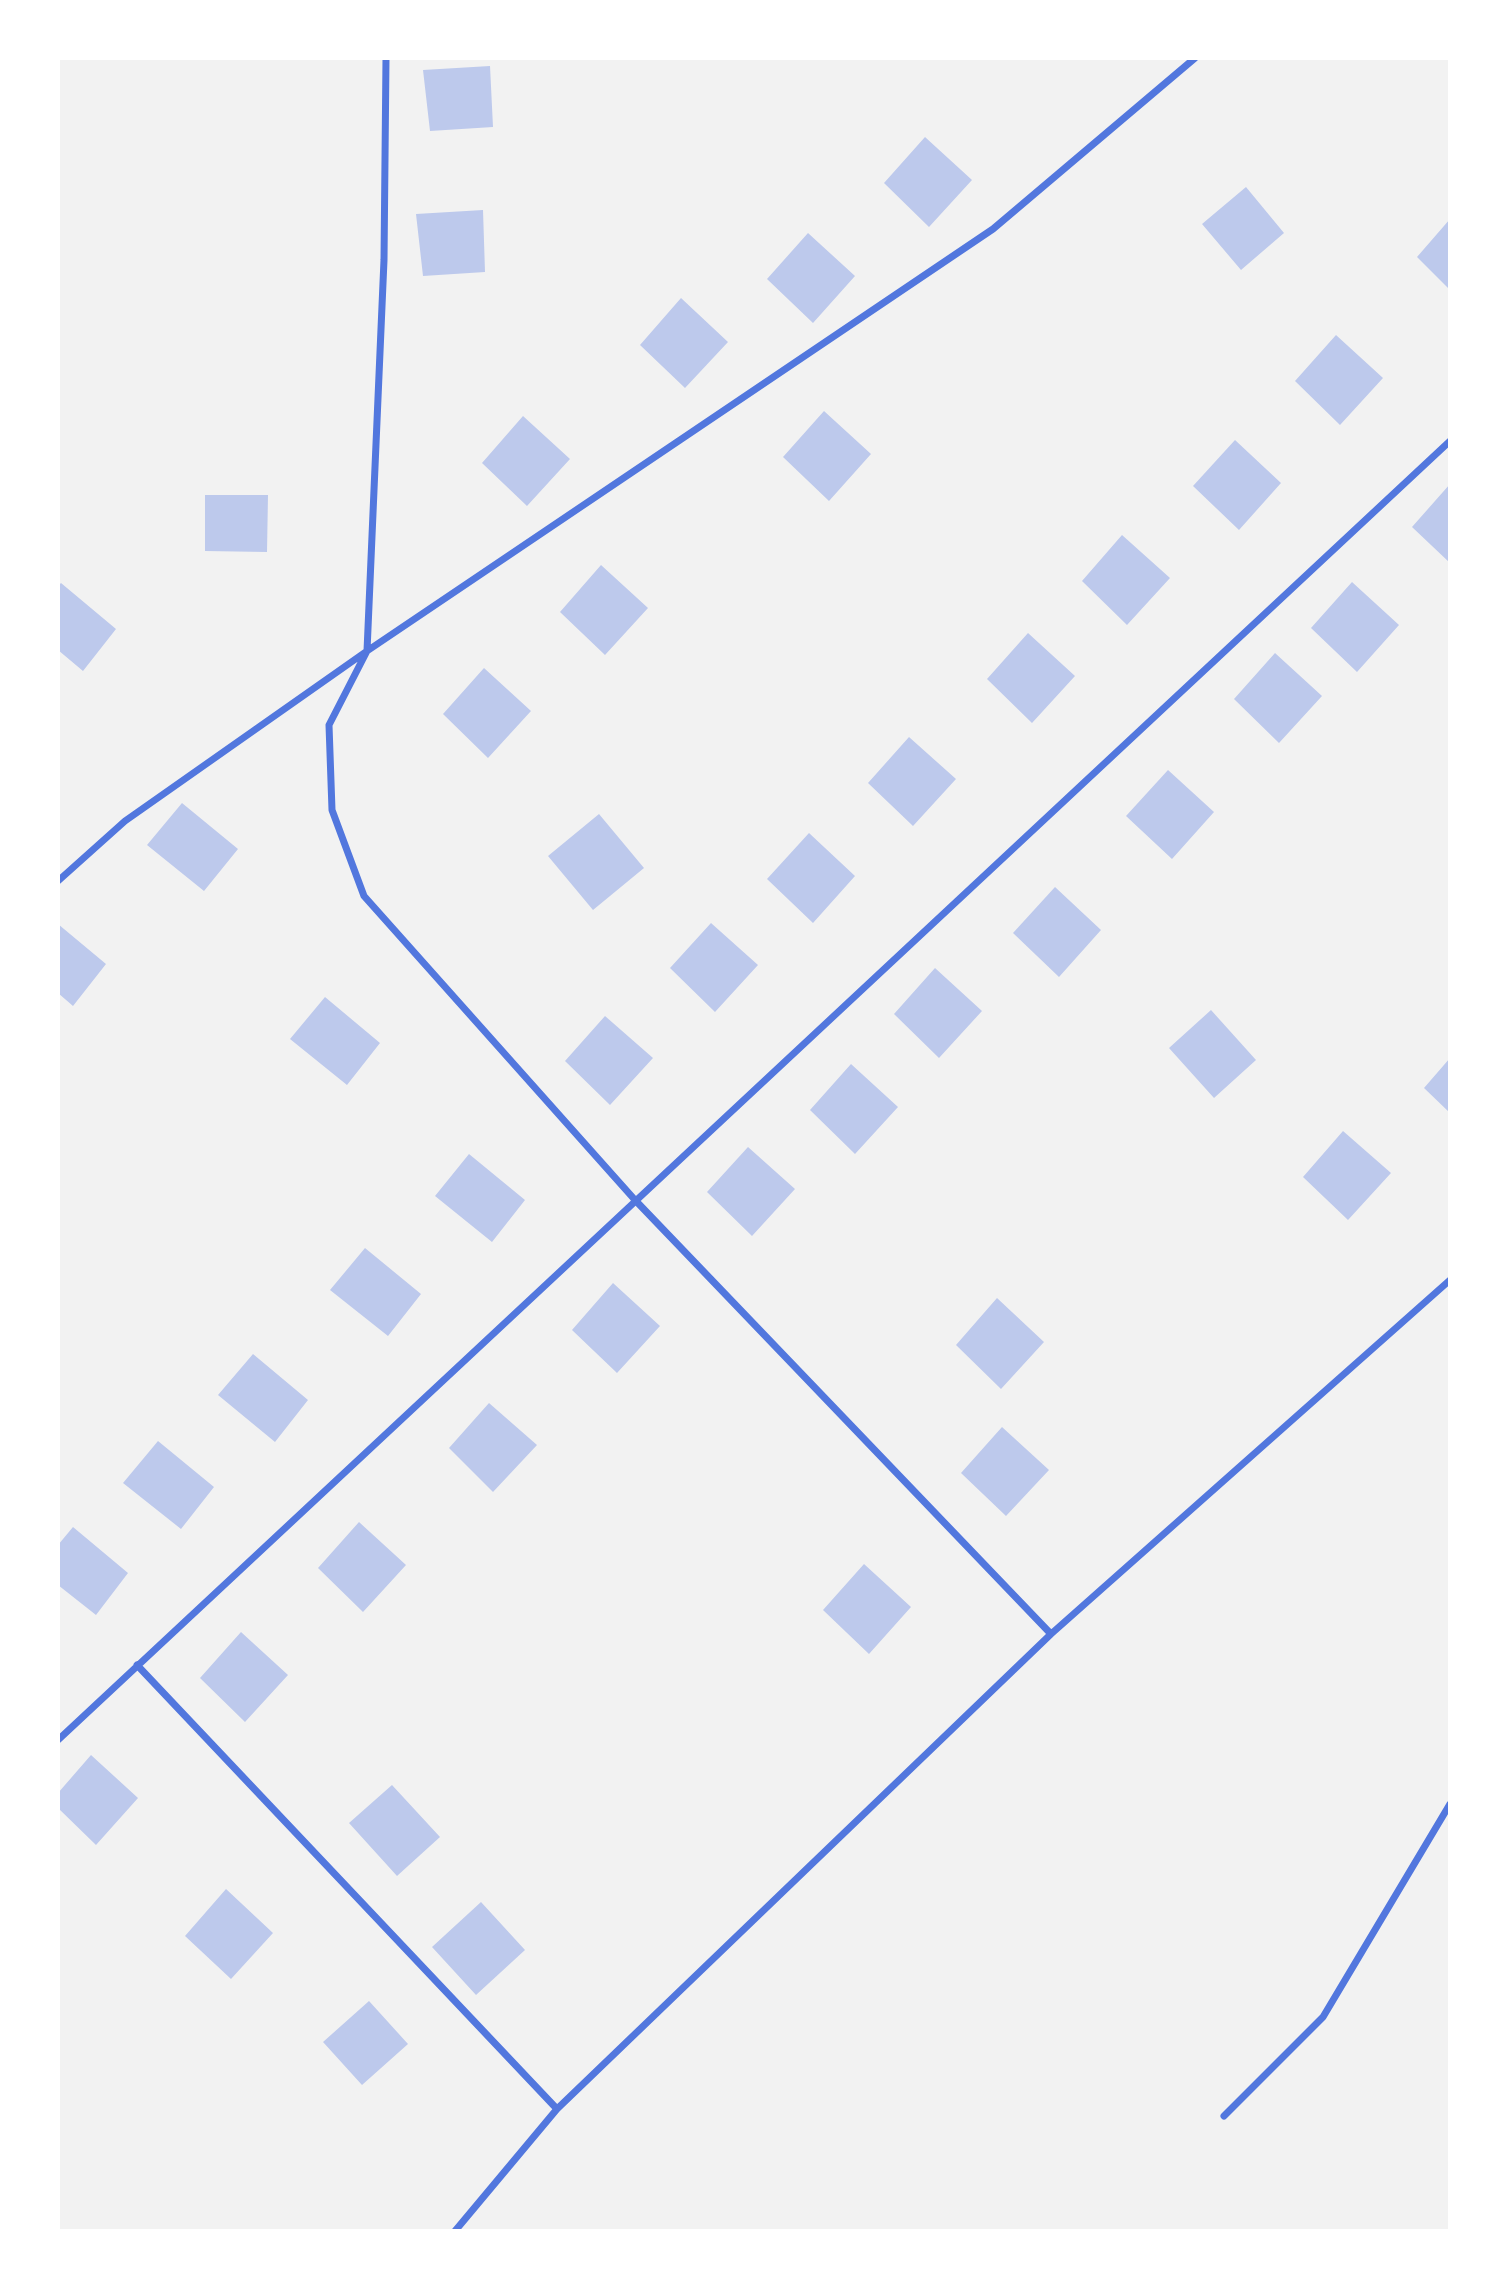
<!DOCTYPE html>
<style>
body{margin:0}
#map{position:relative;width:1508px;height:2289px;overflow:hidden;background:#f2f2f2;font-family:"Fira Sans",sans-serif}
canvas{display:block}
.frame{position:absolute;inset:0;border:60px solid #fff;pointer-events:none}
</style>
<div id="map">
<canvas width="1508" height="2289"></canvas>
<div class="frame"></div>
</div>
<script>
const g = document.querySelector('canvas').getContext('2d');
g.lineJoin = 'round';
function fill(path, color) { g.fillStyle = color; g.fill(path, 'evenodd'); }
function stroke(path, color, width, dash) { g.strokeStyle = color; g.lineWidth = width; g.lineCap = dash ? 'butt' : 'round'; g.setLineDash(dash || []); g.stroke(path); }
fill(new Path2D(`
 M 490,66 L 493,127 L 430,131 L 423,70 Z
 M 925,137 L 972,180 L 929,227 L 884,183 Z
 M 1246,187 L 1284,233 L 1241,270 L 1202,224 Z
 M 483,210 L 485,272 L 423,276 L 416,214 Z
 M 1450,219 L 1450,290 L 1417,257 Z
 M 808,233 L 855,276 L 813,323 L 767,279 Z
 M 681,298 L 728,342 L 685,388 L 640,345 Z
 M 1336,335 L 1383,378 L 1340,425 L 1295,381 Z
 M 824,411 L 871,454 L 829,501 L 783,457 Z
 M 523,416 L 570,459 L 527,506 L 482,463 Z
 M 1235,440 L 1281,483 L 1239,530 L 1193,486 Z
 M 1450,484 L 1450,563 L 1412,527 Z
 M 205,495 L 268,495 L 267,552 L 205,551 Z
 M 1122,535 L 1170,578 L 1127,625 L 1082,581 Z
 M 601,565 L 648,608 L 605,655 L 560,612 Z
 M 1352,582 L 1399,625 L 1357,672 L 1311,628 Z
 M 61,583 L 116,629 L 83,671 L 58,650 L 58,586 Z
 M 1028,633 L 1075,676 L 1032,723 L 987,679 Z
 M 1275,653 L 1322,696 L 1279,743 L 1234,699 Z
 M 484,668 L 531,711 L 488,758 L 443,714 Z
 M 909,737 L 956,779 L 913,826 L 868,783 Z
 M 1168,770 L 1214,812 L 1172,859 L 1126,816 Z
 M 182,803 L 238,849 L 204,891 L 147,845 Z
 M 599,814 L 644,868 L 593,910 L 548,856 Z
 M 809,833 L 855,876 L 813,923 L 767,879 Z
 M 1055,887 L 1101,930 L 1059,977 L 1013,933 Z
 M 711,923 L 758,965 L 715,1012 L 670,968 Z
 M 58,924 L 106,964 L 73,1006 L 58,993 Z
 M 935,968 L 982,1011 L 939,1058 L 894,1014 Z
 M 325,997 L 380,1043 L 347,1085 L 290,1039 Z
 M 1211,1010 L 1256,1060 L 1214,1098 L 1169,1048 Z
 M 605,1016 L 653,1058 L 610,1105 L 565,1061 Z
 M 1450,1058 L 1450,1113 L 1424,1088 Z
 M 851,1064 L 898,1107 L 855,1154 L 810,1110 Z
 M 1343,1131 L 1391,1173 L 1348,1220 L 1303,1177 Z
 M 748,1147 L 795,1189 L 752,1236 L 707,1192 Z
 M 469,1154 L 525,1200 L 492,1242 L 435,1196 Z
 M 365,1248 L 421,1294 L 388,1336 L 330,1290 Z
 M 613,1283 L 660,1326 L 617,1373 L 572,1330 Z
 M 997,1298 L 1044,1342 L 1001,1389 L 956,1345 Z
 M 253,1354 L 308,1400 L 275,1442 L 218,1395 Z
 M 489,1403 L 537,1445 L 493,1492 L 449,1448 Z
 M 1002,1427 L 1049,1470 L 1006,1516 L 961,1473 Z
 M 158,1441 L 214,1487 L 181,1529 L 123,1483 Z
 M 359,1522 L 406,1565 L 363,1612 L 318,1568 Z
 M 73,1527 L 128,1573 L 96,1615 L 58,1585 L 58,1545 Z
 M 864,1564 L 911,1607 L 869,1654 L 823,1610 Z
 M 241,1632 L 288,1675 L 245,1722 L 200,1678 Z
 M 91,1755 L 138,1798 L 96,1845 L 58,1808 L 58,1793 Z
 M 392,1785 L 440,1837 L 397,1876 L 349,1823 Z
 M 226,1889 L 273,1933 L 231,1979 L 185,1936 Z
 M 481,1902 L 525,1950 L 476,1995 L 432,1947 Z
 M 369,2001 L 408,2044 L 362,2085 L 323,2042 Z`), '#bdc9ec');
stroke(new Path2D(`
 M 386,58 L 384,260 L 367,651 L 329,725 L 332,810 L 364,896 L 635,1200 L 1051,1634
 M 58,881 L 125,821 L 367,651 L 993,229 L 1195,58
 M 137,1665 L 557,2109
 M 58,1740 L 1450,441
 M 1224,2116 L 1323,2017 L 1450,1804
 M 455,2231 L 557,2109 L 1051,1634 L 1450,1280`), '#5277de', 7);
</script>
